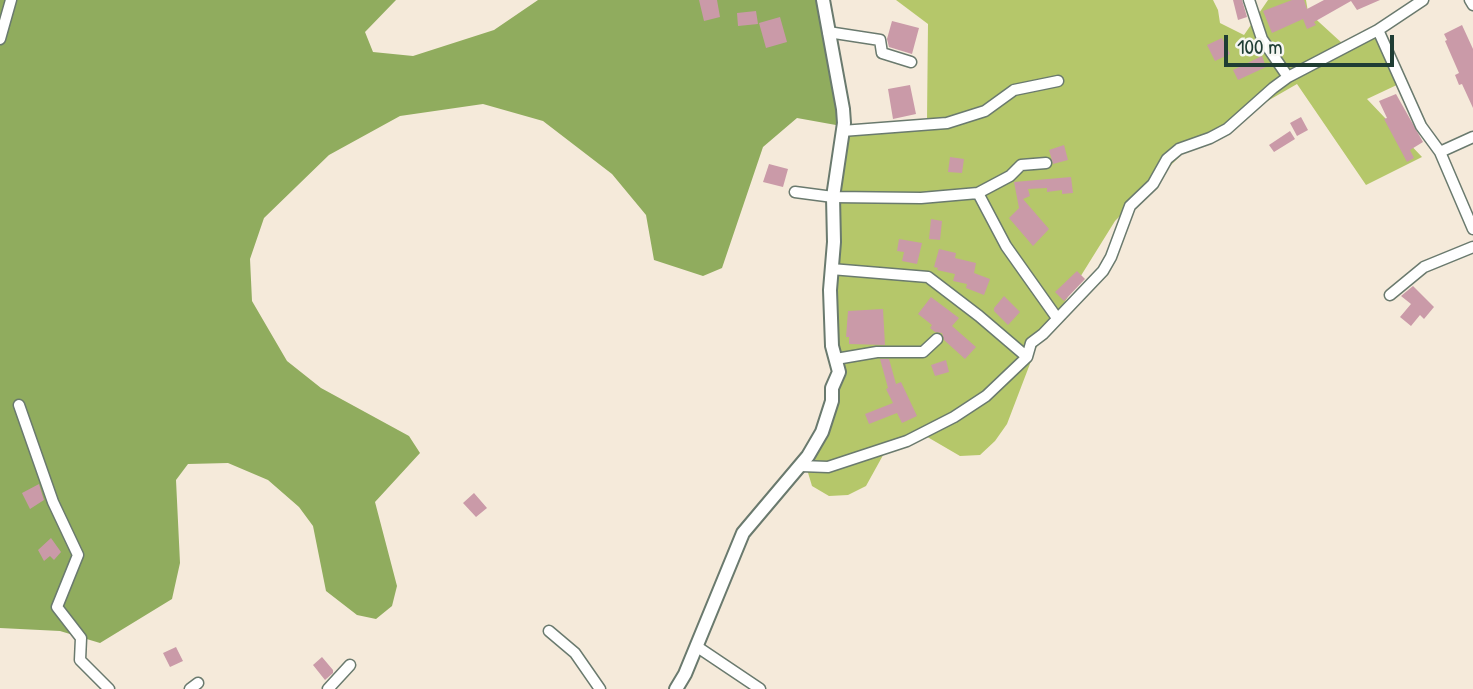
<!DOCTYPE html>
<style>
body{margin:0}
#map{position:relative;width:1473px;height:689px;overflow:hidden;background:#f5eada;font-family:"Patrick Hand",sans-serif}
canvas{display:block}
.scale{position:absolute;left:1224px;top:35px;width:170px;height:32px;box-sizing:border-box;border:4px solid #1f3d34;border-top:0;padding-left:9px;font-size:21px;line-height:24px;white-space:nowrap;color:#1f3d34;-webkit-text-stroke:5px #f6f6f2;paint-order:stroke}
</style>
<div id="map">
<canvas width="1473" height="689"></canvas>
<div class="scale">100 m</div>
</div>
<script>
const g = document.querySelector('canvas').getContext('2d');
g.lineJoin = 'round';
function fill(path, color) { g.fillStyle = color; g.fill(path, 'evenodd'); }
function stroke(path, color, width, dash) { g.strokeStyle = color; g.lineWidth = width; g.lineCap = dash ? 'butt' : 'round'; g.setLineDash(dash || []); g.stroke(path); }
fill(new Path2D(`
 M 896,0 L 1213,0 L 1218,10 L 1220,23 L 1244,35 L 1268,0 L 1306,0 L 1308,12 L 1343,44 L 1365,30 L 1373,30 L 1401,83 L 1367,99 L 1422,157 L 1366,185 L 1297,84 L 1191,145 L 1115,221 L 1036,348 L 1007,424 L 995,441 L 980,455 L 960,456 L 924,435 L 905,436 L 887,448 L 866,486 L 848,495 L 829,496 L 812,486 L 806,466 L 830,392 L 833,354 L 829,243 L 847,127 L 927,120 L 928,24 Z`), '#b5c76a');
fill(new Path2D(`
 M 0,0 L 396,0 L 365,32 L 373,52 L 413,56 L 494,30 L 538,0 L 827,0 L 849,110 L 847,127 L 797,118 L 763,147 L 722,268 L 703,276 L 654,260 L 646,215 L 612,174 L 543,121 L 483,104 L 400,116 L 329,155 L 264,218 L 250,259 L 252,301 L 287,361 L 321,388 L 409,436 L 420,453 L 375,502 L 397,586 L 392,606 L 376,619 L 357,615 L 326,591 L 313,526 L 299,507 L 268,480 L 228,463 L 188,464 L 176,480 L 180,563 L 172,599 L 100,643 L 60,631 L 0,628 Z`), '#90ac5e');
fill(new Path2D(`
 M 699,0 L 717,0 L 720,17 L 704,21 Z
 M 1233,0 L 1242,0 L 1247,17 L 1238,20 Z
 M 1292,0 L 1304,0 L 1307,9 L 1324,0 L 1380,0 L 1357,10 L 1351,1 L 1314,22 L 1316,25 L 1307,29 L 1303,19 L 1272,33 L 1263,11 Z
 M 756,11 L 758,24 L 738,26 L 737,13 Z
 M 780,17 L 787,42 L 766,48 L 759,23 Z
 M 892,21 L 919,28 L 912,54 L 889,47 L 887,39 Z
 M 1462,25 L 1473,49 L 1473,108 L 1462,84 L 1459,85 L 1455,75 L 1459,73 L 1445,41 L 1447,40 L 1444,34 Z
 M 1222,38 L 1230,54 L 1215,61 L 1207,45 Z
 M 1262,56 L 1266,67 L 1238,80 L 1233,70 Z
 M 910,85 L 916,114 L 893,119 L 888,89 Z
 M 1396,94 L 1423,142 L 1410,150 L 1414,158 L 1407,162 L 1384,119 L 1387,118 L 1379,101 Z
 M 1301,117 L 1308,130 L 1297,136 L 1290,123 Z
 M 1290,131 L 1295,139 L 1274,152 L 1269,145 Z
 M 1064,145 L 1068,160 L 1053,164 L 1049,150 Z
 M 950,157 L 964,159 L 962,173 L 948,172 Z
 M 769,164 L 788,169 L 783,187 L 763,182 Z
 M 1071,177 L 1073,193 L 1062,194 L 1062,190 L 1047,192 L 1047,188 L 1028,189 L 1030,196 L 1023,199 L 1049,229 L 1033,246 L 1009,218 L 1019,208 L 1014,182 Z
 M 931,219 L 942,221 L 940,240 L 929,239 Z
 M 899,239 L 922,243 L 917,264 L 902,261 L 904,252 L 897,251 Z
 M 939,249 L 956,253 L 955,258 L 976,263 L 974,273 L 990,279 L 984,295 L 966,288 L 967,284 L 953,281 L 955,274 L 937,270 L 938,268 L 934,267 Z
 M 1077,271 L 1085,279 L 1064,301 L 1055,292 Z
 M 1413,286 L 1434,307 L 1424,319 L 1420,315 L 1411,326 L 1400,317 L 1411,304 L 1401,296 Z
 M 1004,296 L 1020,312 L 1008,325 L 994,311 L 994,308 Z
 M 931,297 L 959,318 L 952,326 L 976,347 L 965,359 L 944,340 L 942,333 L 935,332 L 930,328 L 932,325 L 918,314 Z
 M 883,309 L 885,345 L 849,344 L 849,337 L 846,337 L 848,311 Z
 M 880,359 L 889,359 L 896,384 L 901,382 L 917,416 L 902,423 L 897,413 L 869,424 L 865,414 L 893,403 L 886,389 L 888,388 Z
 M 946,360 L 949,372 L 935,376 L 931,365 Z
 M 39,484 L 44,500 L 30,509 L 22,493 Z
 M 474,493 L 487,508 L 476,517 L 463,503 Z
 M 51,538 L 61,552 L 54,560 L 50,556 L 44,561 L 38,550 Z
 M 176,647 L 183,661 L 170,667 L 163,653 Z
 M 322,657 L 333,670 L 333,673 L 325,680 L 313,665 Z`), '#ca9aa8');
const minor = new Path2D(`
 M 1249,0 L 1262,39 L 1288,77 L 1378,30 L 1421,126 L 1440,152 L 1473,229
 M 1470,0 L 1473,5
 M 1378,30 L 1423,0
 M 828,32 L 880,40 L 882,53 L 911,62
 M 0,39 L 11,0
 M 842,131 L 947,123 L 985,111 L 1014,90 L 1058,81
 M 1440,152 L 1473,137
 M 795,192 L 833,197 L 921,198 L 978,193 L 1010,176 L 1021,165 L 1046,163
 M 978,193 L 1006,246 L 1057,318
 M 831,269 L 928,277 L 979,316 L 1027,357
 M 1390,295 L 1424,267 L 1473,247
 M 836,359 L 877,352 L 923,352 L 937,339
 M 19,405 L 53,502 L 78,555 L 57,607 L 81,638 L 80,660 L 109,689
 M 801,466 L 828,467 L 907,441 L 954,417 L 986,396 L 1027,357 L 1031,343 L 1043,334 L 1103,271 L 1111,257 L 1130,206 L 1153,184 L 1167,159 L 1179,149 L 1210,138 L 1227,129 L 1273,88 L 1288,77
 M 549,631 L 575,653 L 600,689
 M 696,646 L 760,689
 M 190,689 L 198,683
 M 328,689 L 350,665`);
const tertiary = new Path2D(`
 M 676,689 L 685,674 L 743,533 L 808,456 L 822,432 L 832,401 L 832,388 L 839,372 L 832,346 L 830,290 L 834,242 L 833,197 L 844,123 L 843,109 L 823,0`);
stroke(minor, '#6a7a6e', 13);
stroke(tertiary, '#6a7a6e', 16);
stroke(minor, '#fff', 10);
stroke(tertiary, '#fff', 12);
</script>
